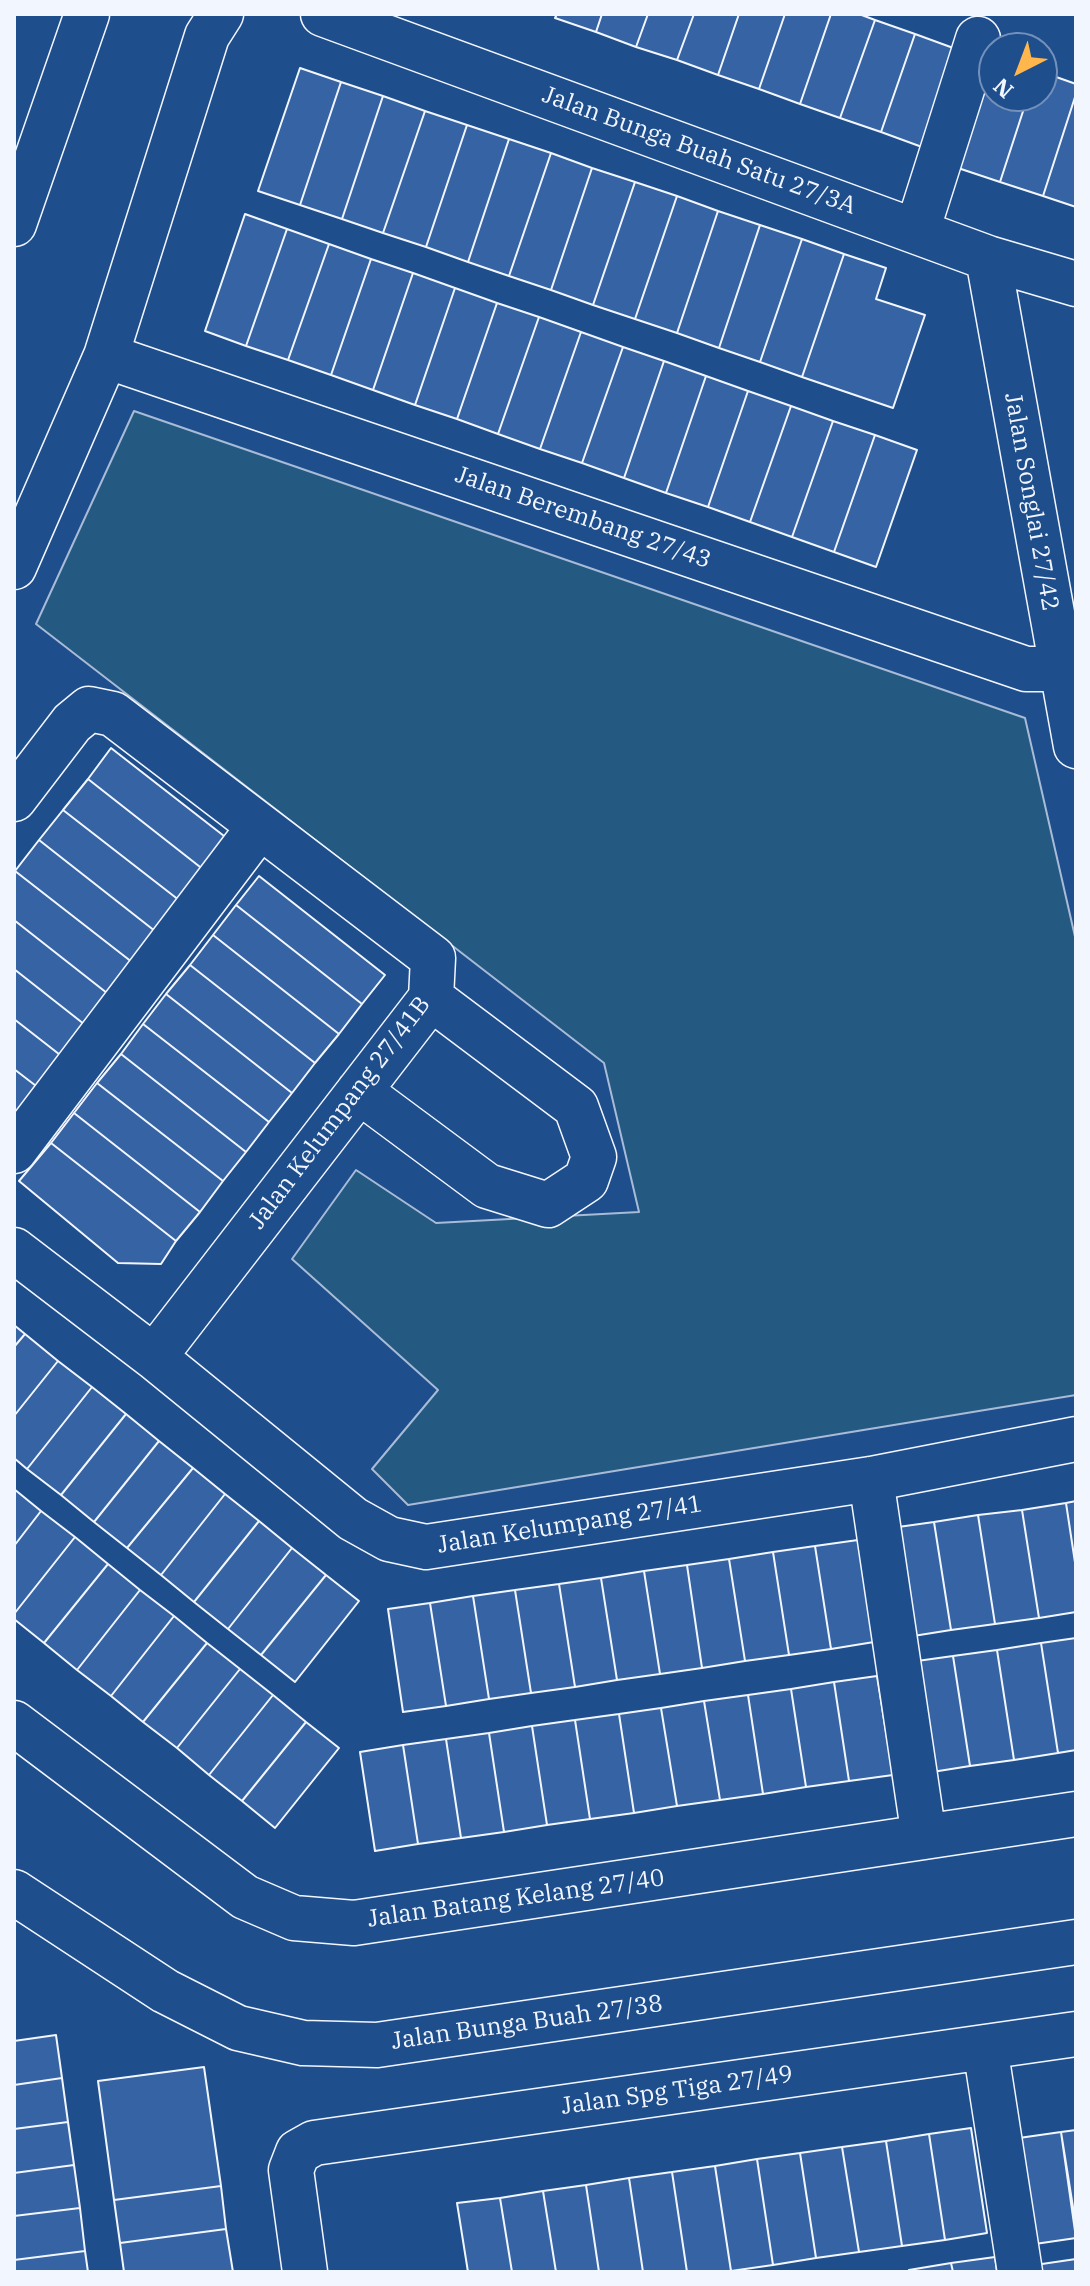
<!DOCTYPE html>
<style>
body{margin:0}
#map{position:relative;width:1090px;height:2286px;overflow:hidden;background:#1f4e8c;font-family:"IBM Plex Serif",serif}
canvas{display:block}
.frame{position:absolute;inset:0;border:16px solid #f2f6ff;pointer-events:none}
.north{position:absolute;left:978px;top:32px;width:80px;height:80px;box-sizing:border-box;background:#1f4e8c;border:2px solid #7391ba;border-radius:50%;rotate:222deg;font-size:22px;font-weight:700;line-height:32px;text-align:center;color:#f2f6ff}
.north::after{content:'';display:block;margin:auto;width:28px;height:36px;background:#ffb74d;clip-path:polygon(50% 0,100% 100%,50% 72%,0 100%)}
</style>
<div id="map">
<canvas width="1090" height="2286"></canvas>
<div class="frame"></div>
<div class="north">N</div>
</div>
<script>
const g = document.querySelector('canvas').getContext('2d');
g.lineJoin = 'round';
function fill(path, color) { g.fillStyle = color; g.fill(path, 'evenodd'); }
function stroke(path, color, width, dash) { g.strokeStyle = color; g.lineWidth = width; g.lineCap = dash ? 'butt' : 'round'; g.setLineDash(dash || []); g.stroke(path); }
function label(font, color, halo, rows, align = 'center') {
  g.font = font + ' "IBM Plex Serif",serif'; g.lineWidth = 6; g.setLineDash([]); g.textBaseline = 'middle'; g.strokeStyle = halo; g.fillStyle = color; for (const [text, x, y, turn = 0] of rows) {
    g.save(); g.translate(x, y); g.rotate((+turn || 0) * Math.PI / 180); g.textAlign = isNaN(turn) ? turn : align; if (halo) g.strokeText(text, 0, 0); g.fillText(text, 0, 0); g.restore();
  }
}
const green = new Path2D(`
 M 134,411 L 1025,718 L 1076,941 L 1076,1395 L 408,1505 L 372,1469 L 438,1390 L 292,1259 L 356,1170 L 436,1223 L 639,1212 L 604,1063 L 36,624 Z`);
fill(green, '#245a82');
stroke(green, '#a8bbd7', 2);
const building = new Path2D(`
 M 557,14 L 602,14 L 596,32 L 555,18 Z
 M 602,14 L 648,14 L 636,47 L 596,32 Z
 M 648,14 L 694,14 L 677,60 L 636,47 Z
 M 694,14 L 739,14 L 718,75 L 677,60 Z
 M 739,14 L 785,14 L 759,89 L 718,75 Z
 M 785,14 L 831,14 L 800,104 L 759,89 Z
 M 831,14 L 859,14 L 875,20 L 840,118 L 800,104 Z
 M 875,20 L 915,34 L 881,132 L 840,118 Z
 M 915,34 L 956,49 L 922,147 L 881,132 Z
 M 994,59 L 994,96 L 1028,96 L 1000,182 L 958,168 Z
 M 300,68 L 341,82 L 300,205 L 258,191 Z
 M 1042,72 L 1076,84 L 1076,94 L 1043,196 L 1000,182 L 1028,96 L 1042,96 Z
 M 341,82 L 383,96 L 342,219 L 300,205 Z
 M 1076,94 L 1076,207 L 1043,196 Z
 M 383,96 L 425,111 L 383,233 L 342,219 Z
 M 425,111 L 467,125 L 426,247 L 383,233 Z
 M 467,125 L 509,139 L 468,262 L 426,247 Z
 M 509,139 L 551,153 L 509,276 L 468,262 Z
 M 551,153 L 592,168 L 551,290 L 509,276 Z
 M 592,168 L 635,182 L 593,305 L 551,290 Z
 M 635,182 L 677,196 L 635,319 L 593,305 Z
 M 677,196 L 718,211 L 677,333 L 635,319 Z
 M 718,211 L 760,225 L 719,348 L 677,333 Z
 M 245,214 L 287,229 L 246,346 L 205,331 Z
 M 760,225 L 802,239 L 760,362 L 719,348 Z
 M 287,229 L 329,244 L 288,360 L 246,346 Z
 M 802,239 L 844,254 L 802,377 L 760,362 Z
 M 329,244 L 371,259 L 331,375 L 288,360 Z
 M 844,254 L 886,268 L 876,299 L 925,315 L 893,408 L 802,377 Z
 M 371,259 L 413,273 L 373,390 L 331,375 Z
 M 413,273 L 455,288 L 415,405 L 373,390 Z
 M 455,288 L 497,303 L 457,419 L 415,405 Z
 M 497,303 L 539,317 L 498,434 L 457,419 Z
 M 539,317 L 581,332 L 540,449 L 498,434 Z
 M 581,332 L 623,347 L 582,463 L 540,449 Z
 M 623,347 L 664,361 L 624,478 L 582,463 Z
 M 664,361 L 706,376 L 666,493 L 624,478 Z
 M 706,376 L 748,391 L 708,507 L 666,493 Z
 M 748,391 L 791,406 L 750,522 L 708,507 Z
 M 791,406 L 833,421 L 792,537 L 750,522 Z
 M 833,421 L 875,435 L 834,552 L 792,537 Z
 M 875,435 L 917,450 L 876,567 L 834,552 Z
 M 111,748 L 233,843 L 209,874 L 88,779 Z
 M 88,779 L 209,874 L 184,904 L 63,810 Z
 M 63,810 L 184,904 L 160,935 L 39,840 Z
 M 39,840 L 160,935 L 137,966 L 15,871 Z
 M 15,871 L 137,966 L 112,997 L 14,920 Z
 M 259,876 L 385,975 L 362,1004 L 236,905 Z
 M 236,905 L 362,1004 L 339,1034 L 213,935 Z
 M 14,920 L 112,997 L 89,1028 L 14,969 Z
 M 213,935 L 339,1034 L 315,1063 L 190,965 Z
 M 190,965 L 315,1063 L 292,1093 L 166,994 Z
 M 14,969 L 89,1028 L 64,1058 L 14,1019 Z
 M 166,994 L 292,1093 L 269,1122 L 143,1024 Z
 M 14,1019 L 64,1058 L 40,1089 L 14,1069 Z
 M 143,1024 L 269,1122 L 246,1152 L 121,1054 Z
 M 121,1054 L 246,1152 L 223,1181 L 97,1083 Z
 M 14,1069 L 40,1089 L 14,1119 Z
 M 97,1083 L 223,1181 L 200,1212 L 74,1113 Z
 M 74,1113 L 200,1212 L 176,1241 L 51,1143 Z
 M 51,1143 L 176,1241 L 161,1264 L 118,1263 L 19,1181 Z
 M 14,1325 L 25,1334 L 14,1347 Z
 M 25,1334 L 58,1361 L 14,1416 L 14,1347 Z
 M 58,1361 L 92,1387 L 27,1469 L 14,1458 L 14,1416 Z
 M 92,1387 L 126,1414 L 61,1495 L 27,1469 Z
 M 126,1414 L 159,1441 L 94,1522 L 61,1495 Z
 M 159,1441 L 193,1468 L 127,1548 L 94,1522 Z
 M 193,1468 L 225,1494 L 161,1575 L 127,1548 Z
 M 14,1489 L 41,1511 L 14,1546 Z
 M 225,1494 L 259,1521 L 194,1602 L 161,1575 Z
 M 1076,1501 L 1076,1569 L 1066,1503 Z
 M 1066,1503 L 1076,1569 L 1076,1612 L 1039,1618 L 1022,1510 Z
 M 1022,1510 L 1039,1618 L 995,1624 L 978,1515 Z
 M 41,1511 L 75,1537 L 14,1614 L 14,1546 Z
 M 978,1515 L 995,1624 L 951,1630 L 934,1522 Z
 M 259,1521 L 292,1548 L 228,1629 L 194,1602 Z
 M 934,1522 L 951,1630 L 907,1637 L 891,1528 Z
 M 75,1537 L 108,1564 L 44,1643 L 14,1619 L 14,1614 Z
 M 858,1540 L 874,1642 L 831,1649 L 815,1546 Z
 M 815,1546 L 831,1649 L 789,1655 L 773,1552 Z
 M 292,1548 L 326,1575 L 261,1655 L 228,1629 Z
 M 773,1552 L 789,1655 L 745,1661 L 729,1559 Z
 M 729,1559 L 745,1661 L 702,1668 L 687,1565 Z
 M 108,1564 L 140,1590 L 77,1670 L 44,1643 Z
 M 687,1565 L 702,1668 L 660,1674 L 644,1571 Z
 M 644,1571 L 660,1674 L 617,1680 L 601,1578 Z
 M 326,1575 L 359,1601 L 295,1682 L 261,1655 Z
 M 601,1578 L 617,1680 L 575,1687 L 559,1584 Z
 M 559,1584 L 575,1687 L 531,1693 L 515,1590 Z
 M 140,1590 L 174,1616 L 111,1696 L 77,1670 Z
 M 515,1590 L 531,1693 L 489,1699 L 473,1596 Z
 M 473,1596 L 489,1699 L 446,1706 L 430,1603 Z
 M 430,1603 L 446,1706 L 403,1712 L 388,1609 Z
 M 174,1616 L 207,1643 L 143,1722 L 111,1696 Z
 M 1076,1638 L 1076,1750 L 1058,1753 L 1041,1643 Z
 M 207,1643 L 240,1669 L 177,1748 L 143,1722 Z
 M 1041,1643 L 1058,1753 L 1014,1760 L 997,1650 Z
 M 997,1650 L 1014,1760 L 970,1766 L 953,1656 Z
 M 953,1656 L 970,1766 L 926,1773 L 910,1662 Z
 M 240,1669 L 273,1695 L 209,1775 L 177,1748 Z
 M 877,1676 L 893,1775 L 849,1781 L 834,1682 Z
 M 834,1682 L 849,1781 L 806,1787 L 791,1689 Z
 M 791,1689 L 806,1787 L 763,1794 L 748,1695 Z
 M 273,1695 L 306,1722 L 242,1801 L 209,1775 Z
 M 748,1695 L 763,1794 L 720,1800 L 704,1701 Z
 M 704,1701 L 720,1800 L 677,1806 L 661,1708 Z
 M 661,1708 L 677,1806 L 634,1813 L 619,1714 Z
 M 619,1714 L 634,1813 L 590,1819 L 575,1720 Z
 M 575,1720 L 590,1819 L 547,1825 L 532,1726 Z
 M 306,1722 L 339,1748 L 275,1828 L 242,1801 Z
 M 532,1726 L 547,1825 L 504,1832 L 489,1733 Z
 M 489,1733 L 504,1832 L 461,1838 L 446,1739 Z
 M 446,1739 L 461,1838 L 418,1844 L 403,1745 Z
 M 403,1745 L 418,1844 L 375,1851 L 360,1752 Z
 M 56,2035 L 62,2078 L 14,2085 L 14,2041 Z
 M 204,2067 L 221,2186 L 114,2200 L 98,2081 Z
 M 62,2078 L 68,2122 L 14,2129 L 14,2085 Z
 M 68,2122 L 74,2165 L 14,2173 L 14,2129 Z
 M 971,2128 L 987,2233 L 945,2240 L 929,2134 Z
 M 1076,2130 L 1076,2226 L 1061,2132 Z
 M 1061,2132 L 1076,2238 L 1035,2244 L 1019,2138 Z
 M 929,2134 L 945,2240 L 902,2246 L 886,2141 Z
 M 886,2141 L 902,2246 L 859,2252 L 842,2147 Z
 M 842,2147 L 859,2252 L 816,2258 L 800,2153 Z
 M 800,2153 L 816,2258 L 773,2265 L 757,2159 Z
 M 757,2159 L 773,2265 L 731,2271 L 715,2166 Z
 M 74,2165 L 80,2208 L 14,2216 L 14,2173 Z
 M 715,2166 L 731,2271 L 687,2272 L 672,2172 Z
 M 672,2172 L 687,2272 L 643,2272 L 629,2178 Z
 M 629,2178 L 643,2272 L 599,2272 L 586,2185 Z
 M 586,2185 L 599,2272 L 556,2272 L 543,2191 Z
 M 221,2186 L 226,2229 L 120,2243 L 114,2200 Z
 M 543,2191 L 556,2272 L 512,2272 L 500,2198 Z
 M 500,2198 L 512,2272 L 468,2272 L 457,2203 Z
 M 80,2208 L 85,2251 L 14,2260 L 14,2216 Z
 M 226,2229 L 233,2272 L 124,2272 L 120,2243 Z
 M 85,2251 L 88,2272 L 14,2272 L 14,2260 Z
 M 995,2257 L 997,2272 L 953,2272 L 951,2263 Z
 M 1076,2259 L 1076,2272 L 1036,2272 L 1035,2265 Z
 M 951,2263 L 953,2272 L 910,2272 L 909,2270 Z`);
fill(building, '#3563a3');
stroke(building, '#f2f6ff', 2);
const minor = new Path2D(`
 M 323,14 L 988,258 L 1076,284
 M 917,231 L 978,39
 M 988,258 L 1076,746
 M 106,356 L 1026,669 L 1061,669
 M 14,567 L 106,356 L 207,36 L 221,14
 M 14,799 L 72,723 L 89,709 L 113,714 L 433,958 L 431,998 L 154,1357
 M 359,1091 L 487,1186 L 548,1205 L 586,1180 L 594,1157 L 576,1107 L 431,998
 M 14,1151 L 260,826
 M 14,1250 L 154,1357 L 353,1519 L 389,1539 L 426,1547 L 871,1479 L 1076,1439
 M 871,1479 L 924,1837
 M 14,1723 L 245,1897 L 294,1918 L 354,1923 L 1076,1814
 M 14,1892 L 165,1991 L 238,2028 L 303,2043 L 377,2045 L 1076,1942
 M 985,2047 L 1020,2272
 M 305,2272 L 291,2170 L 298,2152 L 314,2143 L 1076,2034`);
const major = new Path2D(`
 M 14,224 L 87,14`);
stroke(minor, '#f2f6ff', 47);
stroke(major, '#f2f6ff', 47);
stroke(minor, '#1f4e8c', 44);
stroke(major, '#1f4e8c', 44);
label('24px', '#f2f6ff', '#1f4e8c', [
 ["Jalan Bunga Buah Satu 27/3A",699,151,20],
 ["Jalan Songlai 27/42",1031,502,80],
 ["Jalan Berembang 27/43",583,518,19],
 ["Jalan Kelumpang 27/41B",340,1113,-53],
 ["Jalan Kelumpang 27/41",570,1525,-9],
 ["Jalan Batang Kelang 27/40",516,1899,-8],
 ["Jalan Bunga Buah 27/38",527,2023,-8],
 ["Jalan Spg Tiga 27/49",677,2091,-8]
]);
</script>
